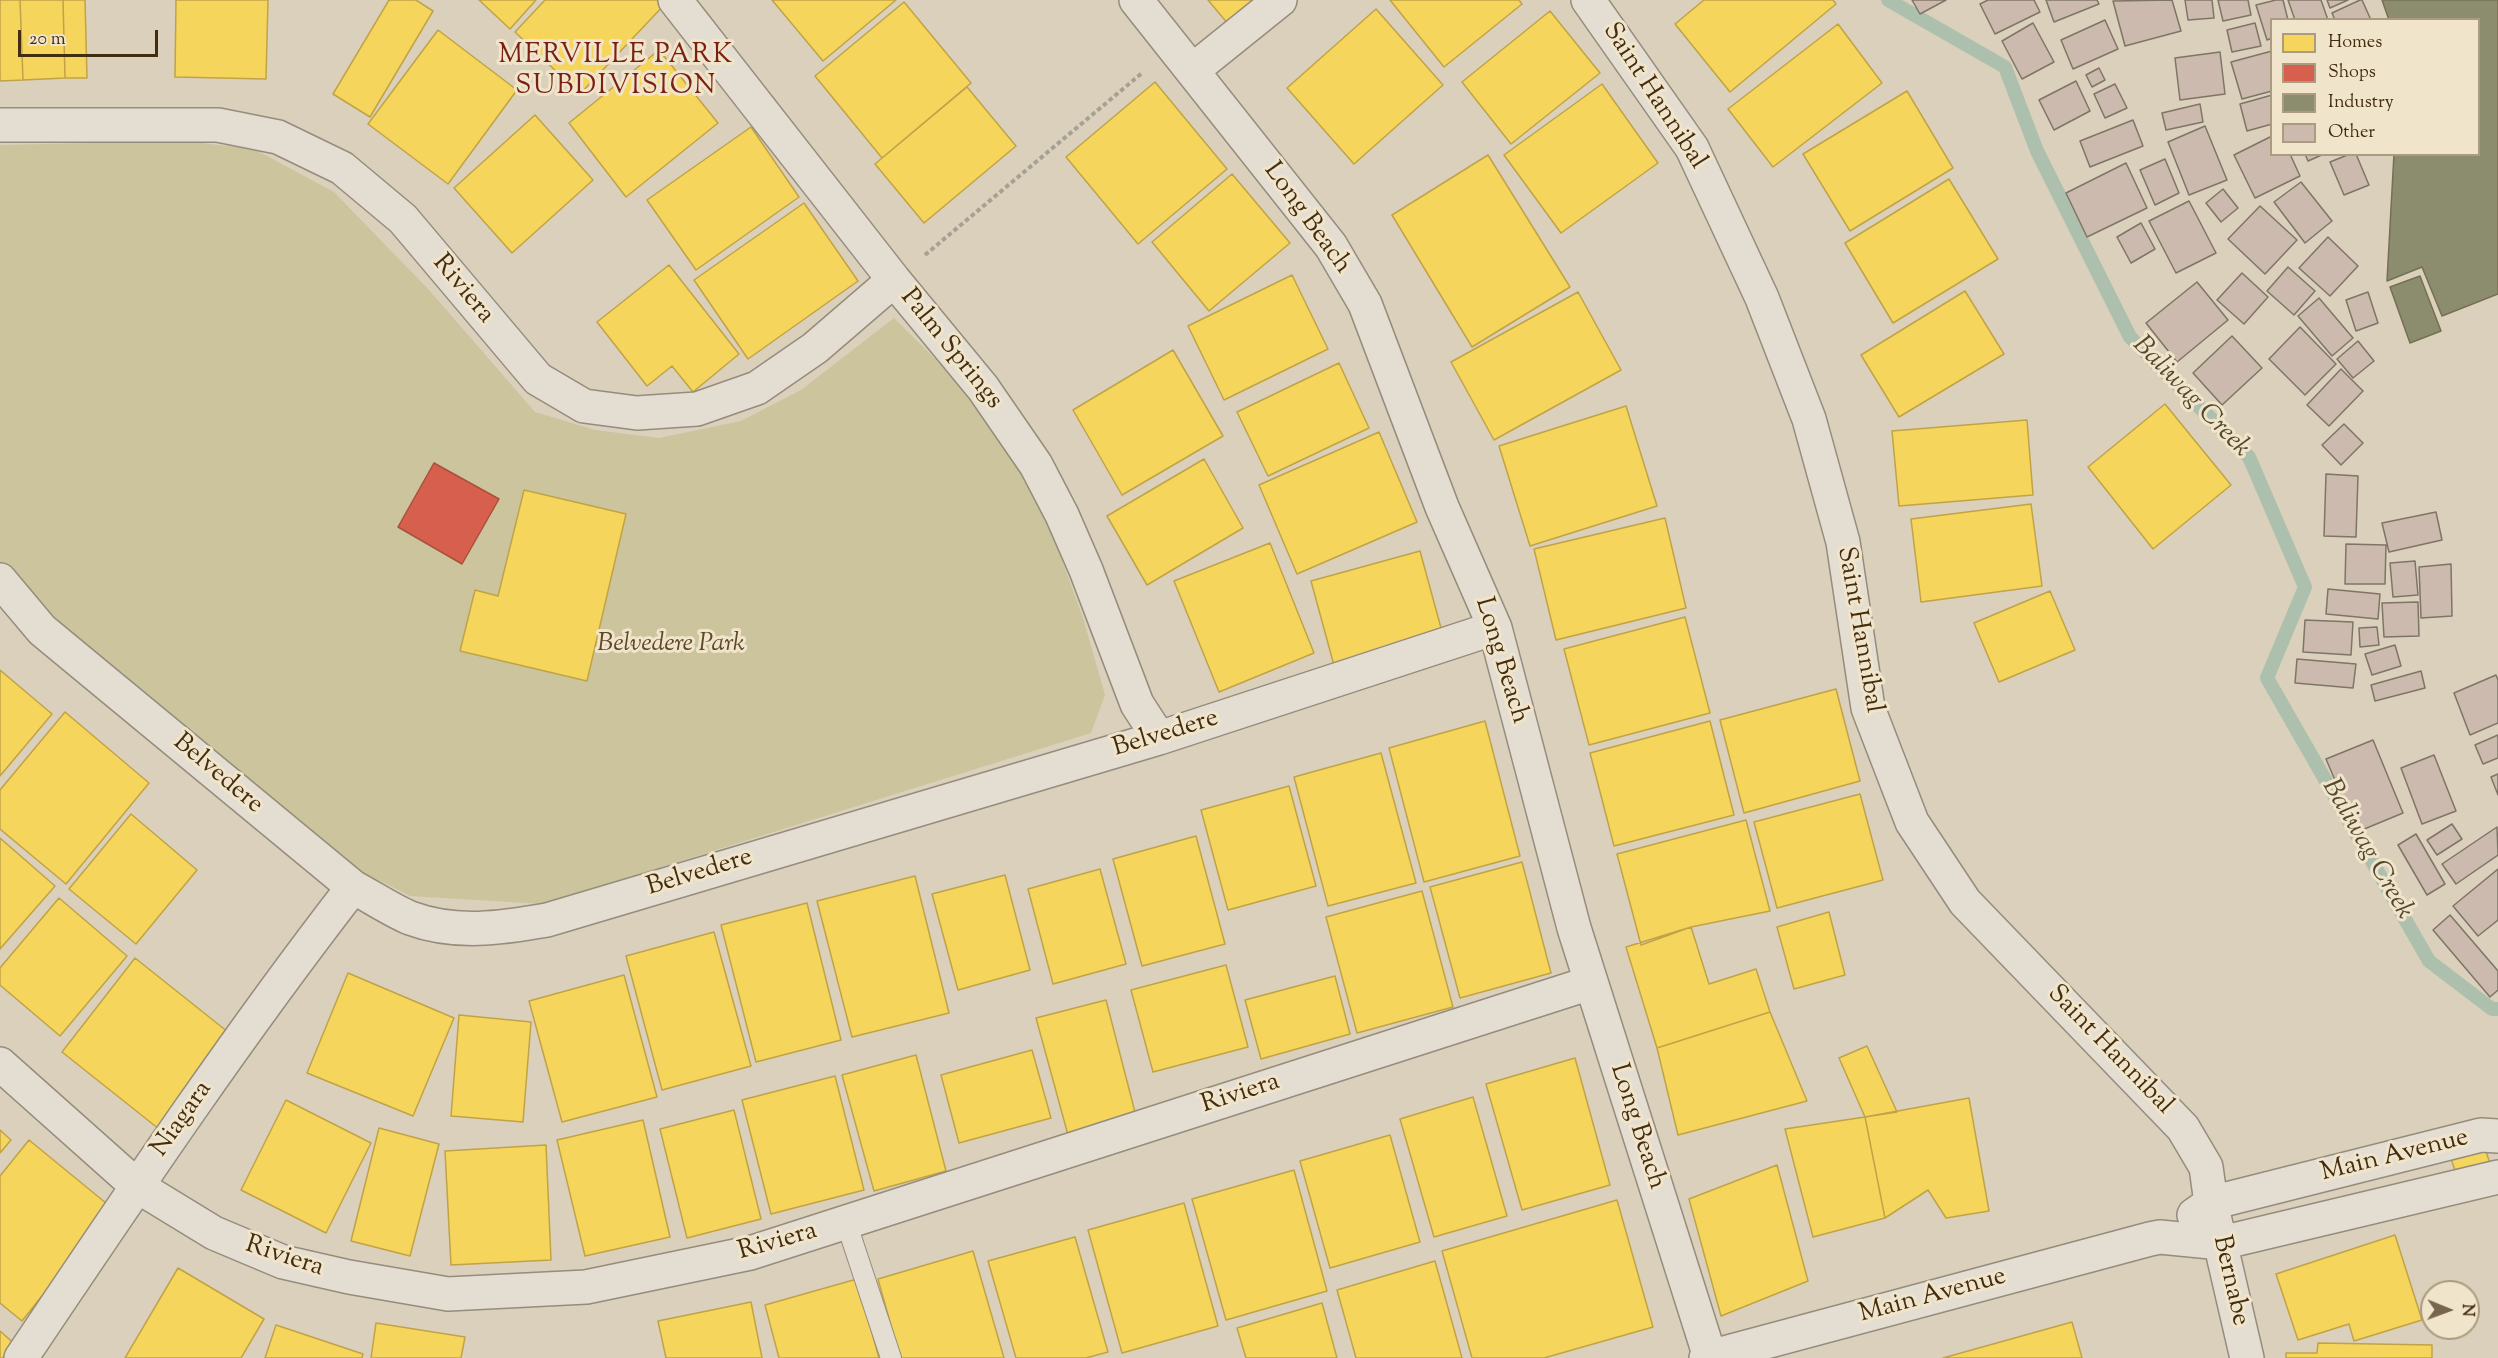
<!DOCTYPE html>
<style>
body{margin:0}
#map{position:relative;width:2498px;height:1358px;overflow:hidden;background:#dbd0bb;font-family:"Sorts Mill Goudy",serif}
canvas{display:block}
.legend{position:absolute;left:2270px;top:18px;width:210px;height:138px;box-sizing:border-box;background:#f0e4ca;border:2px solid #ab9b80;margin:0;padding:8px 10px;list-style:none;font-size:18px;color:#432d11}
.legend li{display:flex;align-items:center;gap:12px;height:30px}
.legend b{width:30px;border:2px solid #ab9b80}
.north{position:absolute;left:2420px;top:1280px;width:60px;height:60px;box-sizing:border-box;background:#f0e4ca;border:2px solid #ab9b80;border-radius:50%;rotate:91deg;font-size:16px;font-weight:700;line-height:24px;text-align:center;color:#432d11}
.north::after{content:'';display:block;margin:auto;width:21px;height:27px;background:#78664c;clip-path:polygon(50% 0,100% 100%,50% 72%,0 100%)}
.scale{position:absolute;left:18px;top:30px;width:140px;height:27px;box-sizing:border-box;border:3px solid #432d11;border-top:0;padding-left:8px;font-size:18px;line-height:21px;white-space:nowrap;color:#432d11;-webkit-text-stroke:4px #f0e4ca;paint-order:stroke}
</style>
<div id="map">
<canvas width="2498" height="1358"></canvas>
<ul class="legend">
<li><b style="height:16px;background:#f6d55c"></b>Homes</li>
<li><b style="height:16px;background:#d6604d"></b>Shops</li>
<li><b style="height:16px;background:#8c8c6e"></b>Industry</li>
<li><b style="height:16px;background:#cbbaad"></b>Other</li>
</ul>
<div class="north">N</div>
<div class="scale">20 m</div>
</div>
<script>
const g = document.querySelector('canvas').getContext('2d');
g.lineJoin = 'round';
function fill(path, color) { g.fillStyle = color; g.fill(path, 'evenodd'); }
function stroke(path, color, width, dash) { g.strokeStyle = color; g.lineWidth = width; g.lineCap = dash ? 'butt' : 'round'; g.setLineDash(dash || []); g.stroke(path); }
function label(font, color, halo, rows, align = 'center') {
  g.font = font + ' "Sorts Mill Goudy",serif'; g.lineWidth = 6; g.setLineDash([]); g.textBaseline = 'middle'; g.strokeStyle = halo; g.fillStyle = color; for (const [text, x, y, turn = 0] of rows) {
    g.save(); g.translate(x, y); g.rotate((+turn || 0) * Math.PI / 180); g.textAlign = isNaN(turn) ? turn : align; if (halo) g.strokeText(text, 0, 0); g.fillText(text, 0, 0); g.restore();
  }
}
fill(new Path2D(`
 M 184,141 L 254,149 L 334,192 L 429,290 L 535,412 L 595,430 L 659,438 L 741,421 L 801,390 L 894,318 L 1019,442 L 1083,618 L 1105,695 L 1091,733 L 543,904 L 410,896 L 343,862 L 86,659 L 0,563 L 0,145 Z`), '#cbc49d');
const homes = new Path2D(`
 M 0,0 L 20,0 L 23,80 L 0,81 Z
 M 20,0 L 63,0 L 65,78 L 23,80 Z
 M 63,0 L 85,0 L 87,78 L 65,78 Z
 M 176,0 L 268,0 L 266,79 L 175,77 Z
 M 389,0 L 416,0 L 433,11 L 370,117 L 333,94 Z
 M 479,0 L 536,0 L 510,29 Z
 M 545,0 L 663,0 L 666,3 L 580,94 L 515,32 Z
 M 772,0 L 896,0 L 823,61 Z
 M 1208,0 L 1272,0 L 1234,31 Z
 M 1390,0 L 1519,0 L 1522,4 L 1444,67 Z
 M 1704,0 L 1833,0 L 1836,4 L 1730,92 L 1675,24 Z
 M 904,2 L 971,83 L 882,158 L 815,76 Z
 M 1376,9 L 1443,85 L 1354,164 L 1287,88 Z
 M 1550,11 L 1600,73 L 1511,144 L 1462,82 Z
 M 1838,24 L 1882,83 L 1773,167 L 1728,109 Z
 M 438,30 L 517,90 L 448,184 L 368,124 Z
 M 659,50 L 718,123 L 626,197 L 569,123 Z
 M 1155,82 L 1227,169 L 1138,244 L 1066,157 Z
 M 1602,84 L 1658,163 L 1561,233 L 1504,155 Z
 M 967,87 L 1016,146 L 924,223 L 875,164 Z
 M 1907,91 L 1953,168 L 1850,231 L 1803,154 Z
 M 535,115 L 593,180 L 512,253 L 454,188 Z
 M 751,127 L 799,197 L 696,270 L 647,200 Z
 M 1488,155 L 1570,287 L 1472,347 L 1392,215 Z
 M 1232,174 L 1290,243 L 1209,311 L 1152,242 Z
 M 1949,179 L 1998,259 L 1893,323 L 1845,243 Z
 M 804,203 L 858,281 L 748,359 L 694,280 Z
 M 669,265 L 739,354 L 693,392 L 672,366 L 647,386 L 597,322 Z
 M 1292,275 L 1328,349 L 1224,400 L 1188,326 Z
 M 1965,291 L 2004,354 L 1899,417 L 1861,355 Z
 M 1578,292 L 1621,370 L 1494,440 L 1451,362 Z
 M 1173,350 L 1223,436 L 1122,495 L 1073,410 Z
 M 1339,363 L 1369,428 L 1268,476 L 1237,412 Z
 M 2165,404 L 2231,485 L 2153,549 L 2088,467 Z
 M 1626,406 L 1657,506 L 1530,546 L 1499,446 Z
 M 2027,420 L 2033,495 L 1899,506 L 1892,431 Z
 M 1379,432 L 1417,522 L 1297,574 L 1259,485 Z
 M 1204,459 L 1243,528 L 1147,585 L 1107,516 Z
 M 524,490 L 626,514 L 587,681 L 460,651 L 475,590 L 498,596 Z
 M 2031,504 L 2042,586 L 1921,602 L 1911,519 Z
 M 1665,518 L 1686,608 L 1556,640 L 1534,549 Z
 M 1270,543 L 1314,653 L 1219,692 L 1174,581 Z
 M 1420,551 L 1444,639 L 1335,669 L 1311,581 Z
 M 2050,591 L 2075,650 L 1999,682 L 1974,623 Z
 M 1685,617 L 1710,713 L 1589,745 L 1564,649 Z
 M 0,670 L 52,714 L 0,776 Z
 M 1836,689 L 1860,781 L 1744,813 L 1720,720 Z
 M 65,712 L 149,783 L 66,884 L 0,829 L 0,790 Z
 M 1485,721 L 1520,856 L 1424,882 L 1389,748 Z
 M 1710,721 L 1734,815 L 1614,846 L 1590,753 Z
 M 1381,753 L 1416,883 L 1328,906 L 1294,777 Z
 M 1289,786 L 1316,886 L 1228,910 L 1201,810 Z
 M 1860,794 L 1883,880 L 1777,908 L 1754,822 Z
 M 131,814 L 197,870 L 136,944 L 69,889 Z
 M 1746,820 L 1770,911 L 1691,927 L 1641,945 L 1617,854 Z
 M 1196,836 L 1225,944 L 1142,966 L 1113,859 Z
 M 0,838 L 55,886 L 0,949 Z
 M 1522,862 L 1551,973 L 1460,998 L 1430,887 Z
 M 1100,869 L 1126,964 L 1053,984 L 1028,889 Z
 M 1005,875 L 1030,970 L 958,990 L 932,894 Z
 M 915,876 L 949,1013 L 852,1037 L 817,901 Z
 M 1422,891 L 1453,1007 L 1357,1033 L 1326,917 Z
 M 59,898 L 127,956 L 60,1036 L 0,985 L 0,968 Z
 M 807,903 L 841,1040 L 756,1062 L 721,925 Z
 M 1829,912 L 1845,975 L 1794,989 L 1777,927 Z
 M 1691,927 L 1709,984 L 1756,969 L 1770,1012 L 1657,1048 L 1626,947 Z
 M 714,932 L 751,1066 L 662,1090 L 626,956 Z
 M 135,958 L 238,1040 L 164,1133 L 62,1052 Z
 M 1226,965 L 1248,1047 L 1153,1072 L 1131,990 Z
 M 348,973 L 454,1018 L 413,1116 L 307,1073 Z
 M 624,975 L 657,1097 L 562,1122 L 529,1001 Z
 M 1335,976 L 1350,1034 L 1261,1059 L 1245,1000 Z
 M 1106,1000 L 1136,1116 L 1068,1135 L 1036,1018 Z
 M 1770,1012 L 1807,1101 L 1678,1135 L 1657,1048 Z
 M 459,1015 L 531,1022 L 523,1122 L 451,1116 Z
 M 1867,1046 L 1897,1112 L 1865,1117 L 1839,1058 Z
 M 1032,1050 L 1051,1118 L 959,1143 L 941,1075 Z
 M 916,1055 L 946,1171 L 874,1191 L 842,1075 Z
 M 1575,1058 L 1610,1185 L 1522,1210 L 1486,1084 Z
 M 835,1076 L 864,1190 L 771,1214 L 742,1100 Z
 M 1473,1097 L 1507,1216 L 1434,1237 L 1400,1119 Z
 M 1969,1098 L 1989,1211 L 1946,1218 L 1928,1190 L 1885,1218 L 1865,1117 Z
 M 286,1100 L 371,1143 L 326,1233 L 241,1190 Z
 M 734,1110 L 761,1219 L 687,1238 L 660,1129 Z
 M 1865,1117 L 1885,1218 L 1813,1237 L 1785,1129 Z
 M 643,1120 L 670,1237 L 585,1256 L 557,1140 Z
 M 379,1128 L 439,1144 L 410,1256 L 351,1241 Z
 M 0,1130 L 11,1140 L 0,1153 Z
 M 1390,1135 L 1420,1242 L 1330,1268 L 1300,1161 Z
 M 29,1140 L 112,1208 L 22,1321 L 0,1303 L 0,1176 Z
 M 546,1145 L 551,1260 L 451,1265 L 445,1151 Z
 M 2485,1148 L 2492,1170 L 2459,1181 L 2451,1159 Z
 M 1777,1165 L 1808,1281 L 1721,1316 L 1689,1199 Z
 M 1294,1170 L 1327,1291 L 1226,1320 L 1192,1199 Z
 M 1617,1200 L 1653,1327 L 1544,1358 L 1472,1358 L 1442,1251 Z
 M 1184,1203 L 1218,1326 L 1122,1353 L 1088,1230 Z
 M 2395,1235 L 2422,1320 L 2354,1341 L 2349,1324 L 2298,1340 L 2276,1274 Z
 M 1075,1237 L 1108,1352 L 1086,1358 L 1016,1358 L 988,1261 Z
 M 973,1251 L 1004,1358 L 900,1358 L 878,1279 Z
 M 1435,1261 L 1462,1358 L 1356,1358 L 1337,1290 Z
 M 178,1268 L 264,1319 L 241,1358 L 125,1358 Z
 M 857,1279 L 879,1358 L 779,1358 L 765,1305 Z
 M 751,1302 L 762,1358 L 666,1358 L 658,1321 Z
 M 1322,1303 L 1337,1358 L 1246,1358 L 1237,1328 Z
 M 2072,1322 L 2082,1358 L 1943,1358 Z
 M 376,1323 L 465,1337 L 461,1358 L 371,1358 Z
 M 276,1325 L 363,1354 L 362,1358 L 265,1358 Z
 M 0,1331 L 17,1346 L 7,1358 L 0,1358 Z
 M 2318,1343 L 2432,1345 L 2432,1358 L 2286,1358 L 2286,1353 L 2317,1353 Z`);
fill(homes, '#f6d55c');
stroke(homes, '#c0a346', 1.5);
const shops = new Path2D(`
 M 434,463 L 499,499 L 462,564 L 398,527 Z`);
fill(shops, '#d6604d');
stroke(shops, '#aa513b', 1.5);
const industry = new Path2D(`
 M 2382,0 L 2498,0 L 2498,294 L 2442,316 L 2422,267 L 2387,281 L 2394,154 L 2478,154 L 2478,20 L 2389,20 Z
 M 2420,276 L 2441,331 L 2410,343 L 2390,287 Z`);
fill(industry, '#8c8c6e');
stroke(industry, '#767052', 1.5);
stroke(new Path2D(`
 M 1888,0 L 2005,67 L 2037,151 L 2130,337 L 2249,457 L 2305,587 L 2267,678 L 2429,961 L 2492,1009 L 2498,1009`), '#acc0ad', 14);
const building = new Path2D(`
 M 1912,0 L 1946,0 L 1920,14 Z
 M 1988,0 L 2034,0 L 2040,12 L 1995,34 L 1980,4 Z
 M 2046,0 L 2097,0 L 2099,4 L 2054,22 Z
 M 2172,0 L 2181,31 L 2125,46 L 2113,1 Z
 M 2185,0 L 2212,0 L 2214,18 L 2188,20 Z
 M 2218,0 L 2248,0 L 2251,15 L 2223,21 Z
 M 2276,0 L 2283,0 L 2288,20 L 2272,20 L 2272,38 L 2267,40 L 2256,5 Z
 M 2288,0 L 2321,0 L 2328,20 L 2295,20 Z
 M 2327,0 L 2348,0 L 2330,8 Z
 M 2360,0 L 2362,0 L 2371,20 L 2335,20 L 2332,13 Z
 M 2105,20 L 2118,49 L 2073,69 L 2061,40 Z
 M 2033,23 L 2054,62 L 2022,79 L 2002,41 Z
 M 2255,23 L 2261,46 L 2232,52 L 2227,30 Z
 M 2272,51 L 2272,91 L 2242,99 L 2231,62 Z
 M 2220,52 L 2225,94 L 2180,100 L 2175,58 Z
 M 2099,68 L 2105,80 L 2092,87 L 2086,75 Z
 M 2076,81 L 2090,111 L 2054,130 L 2039,100 Z
 M 2115,84 L 2127,108 L 2105,118 L 2094,94 Z
 M 2272,95 L 2272,124 L 2247,131 L 2240,104 Z
 M 2200,104 L 2203,122 L 2166,130 L 2162,113 Z
 M 2133,120 L 2143,146 L 2090,167 L 2080,141 Z
 M 2205,126 L 2227,180 L 2189,195 L 2168,142 Z
 M 2272,136 L 2272,154 L 2290,154 L 2300,176 L 2255,198 L 2234,155 Z
 M 2305,154 L 2324,154 L 2308,161 Z
 M 2350,154 L 2356,154 L 2369,185 L 2344,195 L 2330,162 Z
 M 2165,159 L 2179,193 L 2155,205 L 2140,170 Z
 M 2126,163 L 2147,208 L 2087,237 L 2066,193 Z
 M 2301,182 L 2332,221 L 2305,243 L 2274,202 Z
 M 2223,189 L 2238,208 L 2221,222 L 2206,203 Z
 M 2189,201 L 2216,253 L 2176,273 L 2149,221 Z
 M 2260,206 L 2297,240 L 2265,274 L 2228,239 Z
 M 2141,223 L 2155,249 L 2131,263 L 2117,237 Z
 M 2328,237 L 2358,266 L 2330,296 L 2299,268 Z
 M 2288,267 L 2315,291 L 2294,315 L 2267,291 Z
 M 2242,273 L 2268,297 L 2244,324 L 2217,300 Z
 M 2197,282 L 2228,320 L 2177,362 L 2146,323 Z
 M 2368,292 L 2378,323 L 2356,331 L 2346,300 Z
 M 2319,298 L 2353,338 L 2332,356 L 2298,316 Z
 M 2300,327 L 2336,364 L 2305,395 L 2269,359 Z
 M 2232,336 L 2262,368 L 2222,405 L 2193,373 Z
 M 2358,341 L 2374,361 L 2353,378 L 2337,359 Z
 M 2341,369 L 2363,391 L 2329,426 L 2307,405 Z
 M 2344,424 L 2363,443 L 2341,465 L 2322,445 Z
 M 2326,474 L 2358,476 L 2356,537 L 2324,536 Z
 M 2436,512 L 2442,540 L 2389,552 L 2382,523 Z
 M 2346,544 L 2386,545 L 2385,584 L 2345,584 Z
 M 2415,561 L 2418,595 L 2393,597 L 2390,563 Z
 M 2451,564 L 2452,616 L 2421,618 L 2419,567 Z
 M 2328,589 L 2380,594 L 2378,619 L 2326,614 Z
 M 2418,602 L 2419,636 L 2384,637 L 2382,603 Z
 M 2305,620 L 2353,622 L 2351,655 L 2303,652 Z
 M 2377,627 L 2379,645 L 2360,647 L 2359,628 Z
 M 2395,645 L 2401,666 L 2372,675 L 2365,654 Z
 M 2297,659 L 2356,664 L 2353,688 L 2295,683 Z
 M 2421,671 L 2425,688 L 2375,701 L 2371,685 Z
 M 2496,675 L 2498,680 L 2498,723 L 2470,735 L 2454,693 Z
 M 2498,735 L 2498,758 L 2483,764 L 2475,745 Z
 M 2373,740 L 2403,813 L 2357,832 L 2326,759 Z
 M 2434,755 L 2456,811 L 2422,824 L 2401,768 Z
 M 2498,774 L 2498,795 L 2491,777 Z
 M 2452,824 L 2462,839 L 2437,855 L 2427,840 Z
 M 2497,827 L 2498,855 L 2456,884 L 2442,864 Z
 M 2416,834 L 2445,884 L 2427,895 L 2398,845 Z
 M 2498,869 L 2498,920 L 2478,936 L 2453,906 Z
 M 2450,915 L 2498,971 L 2498,990 L 2490,997 L 2433,930 Z`);
fill(building, '#cbbaad');
stroke(building, '#7f7566', 1.5);
const lane = new Path2D(`
 M 846,1222 L 891,1358`);
const street = new Path2D(`
 M 675,0 L 894,280 L 983,388 L 1036,465 L 1062,515 L 1086,570 L 1137,704 L 1159,738
 M 1136,0 L 1331,246 L 1365,304 L 1442,507 L 1495,628 L 1574,928 L 1710,1357
 M 1588,0 L 1692,148 L 1762,298 L 1809,419 L 1843,542 L 1868,708 L 1912,822 L 1965,902 L 2183,1128 L 2206,1167 L 2211,1203 L 2247,1358
 M 1193,70 L 1280,0
 M 0,125 L 218,125 L 278,137 L 342,168 L 403,219 L 538,379 L 584,406 L 637,413 L 697,409 L 757,388 L 815,348 L 894,280
 M 0,580 L 42,630 L 353,887 C 372,897 391,910 410,918 C 456,935 501,928 547,920 L 1159,738 L 1495,628
 M 0,1064 L 137,1186 L 214,1233 L 283,1262 L 349,1277 L 448,1294 L 586,1287 L 750,1253 L 1590,983
 M 2194,1215 L 2211,1203 L 2481,1135 L 2498,1136
 M 21,1358 C 128,1199 235,1039 353,887
 M 1706,1358 L 2150,1239 L 2160,1237 L 2221,1243 L 2498,1177`);
stroke(lane, '#958c7c', 22);
stroke(street, '#958c7c', 36);
stroke(new Path2D(`
 M 925,255 L 1142,73`), '#a6a095', 4, [4.5, 3]);
stroke(lane, '#e3ddd2', 20);
stroke(street, '#e3ddd2', 33);
label('26px', '#432d11', '#f0e4ca', [
 ["Saint Hannibal",1653,97,57],
 ["Long Beach",1306,219,54],
 ["Riviera",462,290,50],
 ["Palm Springs",950,350,51],
 ["Saint Hannibal",1858,630,80],
 ["Long Beach",1500,661,73],
 ["Belvedere",1166,735,-17],
 ["Belvedere",217,775,40],
 ["Belvedere",700,874,-17],
 ["Saint Hannibal",2109,1051,46],
 ["Riviera",1241,1095,-18],
 ["Niagara",183,1120,-55],
 ["Long Beach",1636,1127,72],
 ["Main Avenue",2395,1157,-14],
 ["Riviera",778,1243,-16],
 ["Riviera",284,1258,18],
 ["Bernabe",2229,1281,77],
 ["Main Avenue",1933,1297,-15]
]);
label('italic 26px', '#5c4928', '#f0e4ca', [
 ["Belvedere Park",671,646]
]);
g.letterSpacing = '1.5px';
label('27px', '#7a1f14', '#f0e4ca', [
 ["MERVILLE PARK",616,57],
 ["SUBDIVISION",616,88]
]);
g.letterSpacing = '0px';
label('italic 27px', '#54492f', '#f0e4ca', [
 ["Baliwag Creek",2190,398,46],
 ["Baliwag Creek",2366,850,60]
]);
</script>
